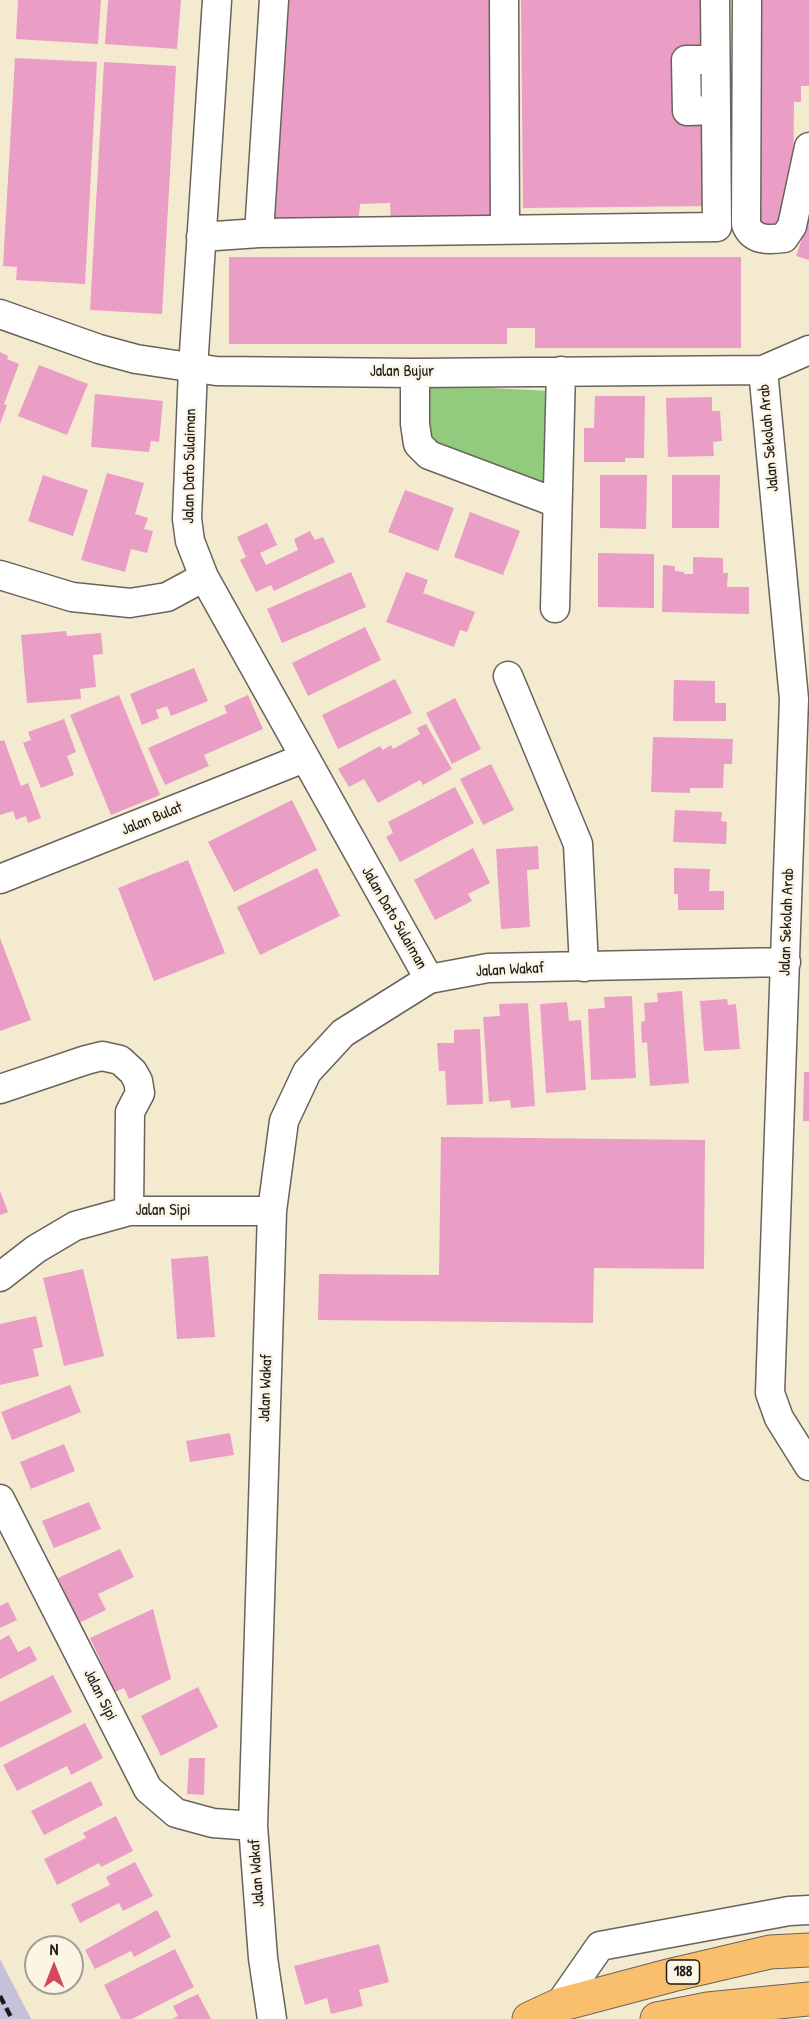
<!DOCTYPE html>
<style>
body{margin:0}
#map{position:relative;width:809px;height:2019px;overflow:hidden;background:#f4ead0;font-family:"Patrick Hand",sans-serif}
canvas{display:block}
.north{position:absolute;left:24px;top:1935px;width:60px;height:60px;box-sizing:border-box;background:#fcf5e5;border:2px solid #a29e95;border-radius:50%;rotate:0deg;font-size:16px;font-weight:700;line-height:24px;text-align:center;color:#1c1c1c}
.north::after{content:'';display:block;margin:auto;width:21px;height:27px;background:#d1495b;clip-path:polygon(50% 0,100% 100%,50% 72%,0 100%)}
</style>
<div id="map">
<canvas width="809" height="2019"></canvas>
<div class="north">N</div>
</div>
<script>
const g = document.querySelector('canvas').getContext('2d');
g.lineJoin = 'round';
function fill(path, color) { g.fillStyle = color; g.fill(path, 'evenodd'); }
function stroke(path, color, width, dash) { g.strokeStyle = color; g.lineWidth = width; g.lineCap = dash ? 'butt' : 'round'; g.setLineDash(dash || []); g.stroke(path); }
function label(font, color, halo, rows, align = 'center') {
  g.font = font + ' "Patrick Hand",sans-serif'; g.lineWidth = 5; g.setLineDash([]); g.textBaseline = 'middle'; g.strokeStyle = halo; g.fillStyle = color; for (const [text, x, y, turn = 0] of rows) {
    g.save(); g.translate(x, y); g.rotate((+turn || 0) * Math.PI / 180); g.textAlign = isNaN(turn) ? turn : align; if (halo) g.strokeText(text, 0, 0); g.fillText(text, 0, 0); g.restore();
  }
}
fill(new Path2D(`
 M 0,1959 L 31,2019 L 0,2019 Z`), '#c6c0da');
fill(new Path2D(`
 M 424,385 L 552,391 L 543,484 L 435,447 L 426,433 Z`), '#92cb7e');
fill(new Path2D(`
 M 18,0 L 101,0 L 98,44 L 16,39 Z
 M 108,0 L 181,0 L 177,49 L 105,44 Z
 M 287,0 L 497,0 L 500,222 L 391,224 L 390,203 L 360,204 L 358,225 L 272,225 Z
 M 521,0 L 710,0 L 713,206 L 523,208 Z
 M 753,0 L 809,0 L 809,86 L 801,86 L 801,102 L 794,102 L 793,185 L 786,233 L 752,234 Z
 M 15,58 L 97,62 L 85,284 L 16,280 L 17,267 L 3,266 Z
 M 104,62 L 176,66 L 162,314 L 90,310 Z
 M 809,218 L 809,260 L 796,256 Z
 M 229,257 L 741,257 L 741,348 L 535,348 L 535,328 L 507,328 L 507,344 L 229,344 Z
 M 0,352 L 8,356 L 7,359 L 19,364 L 4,404 L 7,405 L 0,424 Z
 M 39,365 L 88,384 L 67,435 L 18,416 Z
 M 95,394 L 163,401 L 159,442 L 151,441 L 149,452 L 91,447 Z
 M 595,396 L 645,396 L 644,458 L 625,458 L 625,462 L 584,462 L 584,428 L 594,428 Z
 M 712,397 L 712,411 L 720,411 L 722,441 L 713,442 L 714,456 L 668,457 L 666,398 Z
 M 107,473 L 144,483 L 135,514 L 148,518 L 144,529 L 153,531 L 147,553 L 131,549 L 125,572 L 81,560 Z
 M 43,475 L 88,490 L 73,536 L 28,521 Z
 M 600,475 L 647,475 L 646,529 L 600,528 Z
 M 672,475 L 720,475 L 719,528 L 672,528 Z
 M 405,490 L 454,508 L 438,551 L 388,532 Z
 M 470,512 L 520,531 L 503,575 L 454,557 Z
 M 267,523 L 277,545 L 260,553 L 266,565 L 298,550 L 294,539 L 310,531 L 315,540 L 323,537 L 335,562 L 274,591 L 271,585 L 256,592 L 240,560 L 246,557 L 237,537 Z
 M 598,553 L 654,554 L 654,608 L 598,607 Z
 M 693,557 L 723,558 L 723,573 L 728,573 L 727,587 L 749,587 L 749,614 L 662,612 L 663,565 L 675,566 L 675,571 L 684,572 L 684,574 L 693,574 Z
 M 351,572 L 366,607 L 282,643 L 267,609 Z
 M 406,572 L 428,580 L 423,593 L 475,612 L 467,632 L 460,630 L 454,647 L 386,622 Z
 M 365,627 L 381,660 L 308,696 L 292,663 Z
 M 66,631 L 67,636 L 101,633 L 103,654 L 93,655 L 96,687 L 80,689 L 81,699 L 27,703 L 21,635 Z
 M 194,668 L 208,701 L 171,716 L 167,706 L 156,710 L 159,718 L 142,725 L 130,694 Z
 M 395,679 L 412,713 L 338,749 L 322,715 Z
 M 674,680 L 715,681 L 715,703 L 726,703 L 726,721 L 673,721 Z
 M 119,695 L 160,795 L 111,815 L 70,715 Z
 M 248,695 L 263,729 L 204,755 L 209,766 L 165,785 L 148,748 L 227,713 L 224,706 Z
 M 455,698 L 481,749 L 452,764 L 426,713 Z
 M 64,719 L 76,752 L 67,756 L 74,775 L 41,788 L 23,743 L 31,740 L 28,732 Z
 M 426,724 L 452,769 L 423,785 L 420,780 L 378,803 L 364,779 L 349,787 L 338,769 L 380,746 L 383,750 L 391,745 L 393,749 L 420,734 L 417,728 Z
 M 653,737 L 733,739 L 732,764 L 724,764 L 723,788 L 690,788 L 690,793 L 651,792 Z
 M 4,740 L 21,786 L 28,783 L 41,818 L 28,823 L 26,816 L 16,820 L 13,811 L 0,815 L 0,741 Z
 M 491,764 L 514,810 L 483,825 L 460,779 Z
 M 455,787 L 474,823 L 400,862 L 386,837 L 393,833 L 388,822 Z
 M 292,800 L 317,850 L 234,892 L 208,842 Z
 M 675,810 L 722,812 L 721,821 L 727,822 L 726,844 L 673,842 Z
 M 538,846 L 539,869 L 527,870 L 530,927 L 501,929 L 496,849 Z
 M 473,848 L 490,883 L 468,894 L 472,901 L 435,920 L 414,880 Z
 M 188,860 L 225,953 L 154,981 L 118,888 Z
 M 317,868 L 340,916 L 260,955 L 237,907 Z
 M 674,868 L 710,869 L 709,891 L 724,891 L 724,910 L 678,910 L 678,894 L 674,894 Z
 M 0,938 L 31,1020 L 0,1031 Z
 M 682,991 L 689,1083 L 650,1086 L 647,1042 L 642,1043 L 641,1022 L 645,1021 L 644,1003 L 658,1002 L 657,993 Z
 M 632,996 L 636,1078 L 591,1080 L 588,1009 L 605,1008 L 604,997 Z
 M 727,999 L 728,1005 L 736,1004 L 740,1049 L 704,1051 L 700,1001 Z
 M 567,1002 L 569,1021 L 581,1020 L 586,1090 L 546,1093 L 540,1004 Z
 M 528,1003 L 535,1106 L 511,1108 L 510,1100 L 489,1102 L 483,1017 L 500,1016 L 499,1004 Z
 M 480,1029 L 483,1104 L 447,1105 L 445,1071 L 439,1071 L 437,1043 L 454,1043 L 454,1030 Z
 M 804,1072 L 809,1072 L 809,1121 L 803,1121 Z
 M 441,1137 L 705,1140 L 704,1269 L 594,1268 L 593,1323 L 318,1320 L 319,1274 L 439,1275 Z
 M 0,1191 L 8,1212 L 0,1215 Z
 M 208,1256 L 215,1337 L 177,1339 L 171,1259 Z
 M 83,1269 L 104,1356 L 64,1366 L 43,1278 Z
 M 36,1316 L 43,1347 L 33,1349 L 39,1376 L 0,1385 L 0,1324 Z
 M 70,1385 L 81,1412 L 12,1440 L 1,1412 Z
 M 230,1433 L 234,1455 L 190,1462 L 186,1441 Z
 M 64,1444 L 75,1471 L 31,1489 L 20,1462 Z
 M 89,1502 L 101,1529 L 54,1548 L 42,1521 Z
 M 120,1549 L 134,1577 L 98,1594 L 106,1610 L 79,1623 L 58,1578 Z
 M 8,1602 L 17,1620 L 0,1628 L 0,1606 Z
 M 153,1609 L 171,1679 L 129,1699 L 124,1688 L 115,1692 L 90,1638 Z
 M 9,1635 L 18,1652 L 30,1646 L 37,1660 L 0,1679 L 0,1640 Z
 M 53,1675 L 72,1712 L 0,1748 L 0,1702 Z
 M 198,1687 L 218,1727 L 161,1756 L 141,1716 Z
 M 85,1723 L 103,1758 L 71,1775 L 67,1766 L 17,1791 L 3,1765 Z
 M 189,1758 L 205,1758 L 204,1795 L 187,1794 Z
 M 91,1781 L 103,1805 L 44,1835 L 31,1811 Z
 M 116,1816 L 133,1851 L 101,1867 L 99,1863 L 57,1885 L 44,1859 L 86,1838 L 83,1833 Z
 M 135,1862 L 153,1896 L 123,1911 L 119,1903 L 80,1923 L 71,1904 L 110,1885 L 106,1877 Z
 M 157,1910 L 171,1937 L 134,1957 L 131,1951 L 95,1969 L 85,1950 Z
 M 379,1944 L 389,1982 L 359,1990 L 363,2006 L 331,2014 L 327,1998 L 305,2005 L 294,1966 Z
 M 175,1949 L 194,1987 L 132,2019 L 121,2019 L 104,1985 Z
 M 198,1994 L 211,2019 L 172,2019 L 178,2016 L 173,2006 Z`), '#ea9ec5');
const minor = new Path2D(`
 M 217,0 L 193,368 L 187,519 L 190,541 L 204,577 L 429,979
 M 504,0 L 505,229
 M 747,0 L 746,224 C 752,241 769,240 784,238 L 792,226 L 809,147
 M 715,60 L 686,60 L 687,111 L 716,110
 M 259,233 L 274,0
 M 201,237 L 259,233 L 717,227 L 715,0
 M 0,314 L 99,349 L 136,359 L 216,371 L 415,373 L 763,370 L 809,350
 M 763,370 L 794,699 L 770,1393 L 779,1418 L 809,1466
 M 415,373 L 415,424 L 418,444 L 429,455 L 557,503
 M 0,575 L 72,597 L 130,603 L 167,597 L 204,577
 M 555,608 L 561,371
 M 508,676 L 578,844 L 584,967
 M 0,879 L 304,758
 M 0,1089 L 86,1060 L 102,1056 L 120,1060 L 133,1072 L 138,1081 L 140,1093 L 130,1112 L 129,1211
 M 0,1277 L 36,1249 L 75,1226 L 129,1211 L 272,1211
 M 0,1499 L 148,1789 L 176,1813 L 213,1823 L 253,1826
 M 559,2005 L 600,1946 L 789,1911 L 809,1910
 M 272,2019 L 263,1958 L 253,1826 L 272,1211 L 284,1121 L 307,1072 L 343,1033 L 429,979 L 488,968 L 786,962`);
const highway = new Path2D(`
 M 529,2019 L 559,2005 L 672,1975 L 770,1952 L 809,1950
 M 657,2019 L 708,2009 L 809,1999`);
stroke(minor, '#68645b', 31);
stroke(highway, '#68645b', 35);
stroke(minor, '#fff', 28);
stroke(highway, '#f9bf6d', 33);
stroke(new Path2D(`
 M 0,1996 L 12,2019`), '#1c1c1c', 4.5, [9, 4.5]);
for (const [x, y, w] of [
 [683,1972,33]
]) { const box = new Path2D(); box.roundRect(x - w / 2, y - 12, w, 24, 4.5); g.fillStyle = '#fcf5e5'; g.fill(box); stroke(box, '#1c1c1c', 1.5); }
label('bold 15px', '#1c1c1c', null, [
 ["188",683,1972]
]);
label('16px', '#1c1c1c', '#fcf5e5', [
 ["Jalan Bujur",402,372],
 ["Jalan Sekolah Arab",769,438,-95],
 ["Jalan Dato Sulaiman",190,466,-89],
 ["Jalan Bulat",152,819,-22],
 ["Jalan Dato Sulaiman",394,918,60],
 ["Jalan Sekolah Arab",787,922,-88],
 ["Jalan Wakaf",510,970,-3],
 ["Jalan Sipi",163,1211],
 ["Jalan Wakaf",266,1388,-88],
 ["Jalan Sipi",100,1695,63],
 ["Jalan Wakaf",257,1873,-94]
]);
</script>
